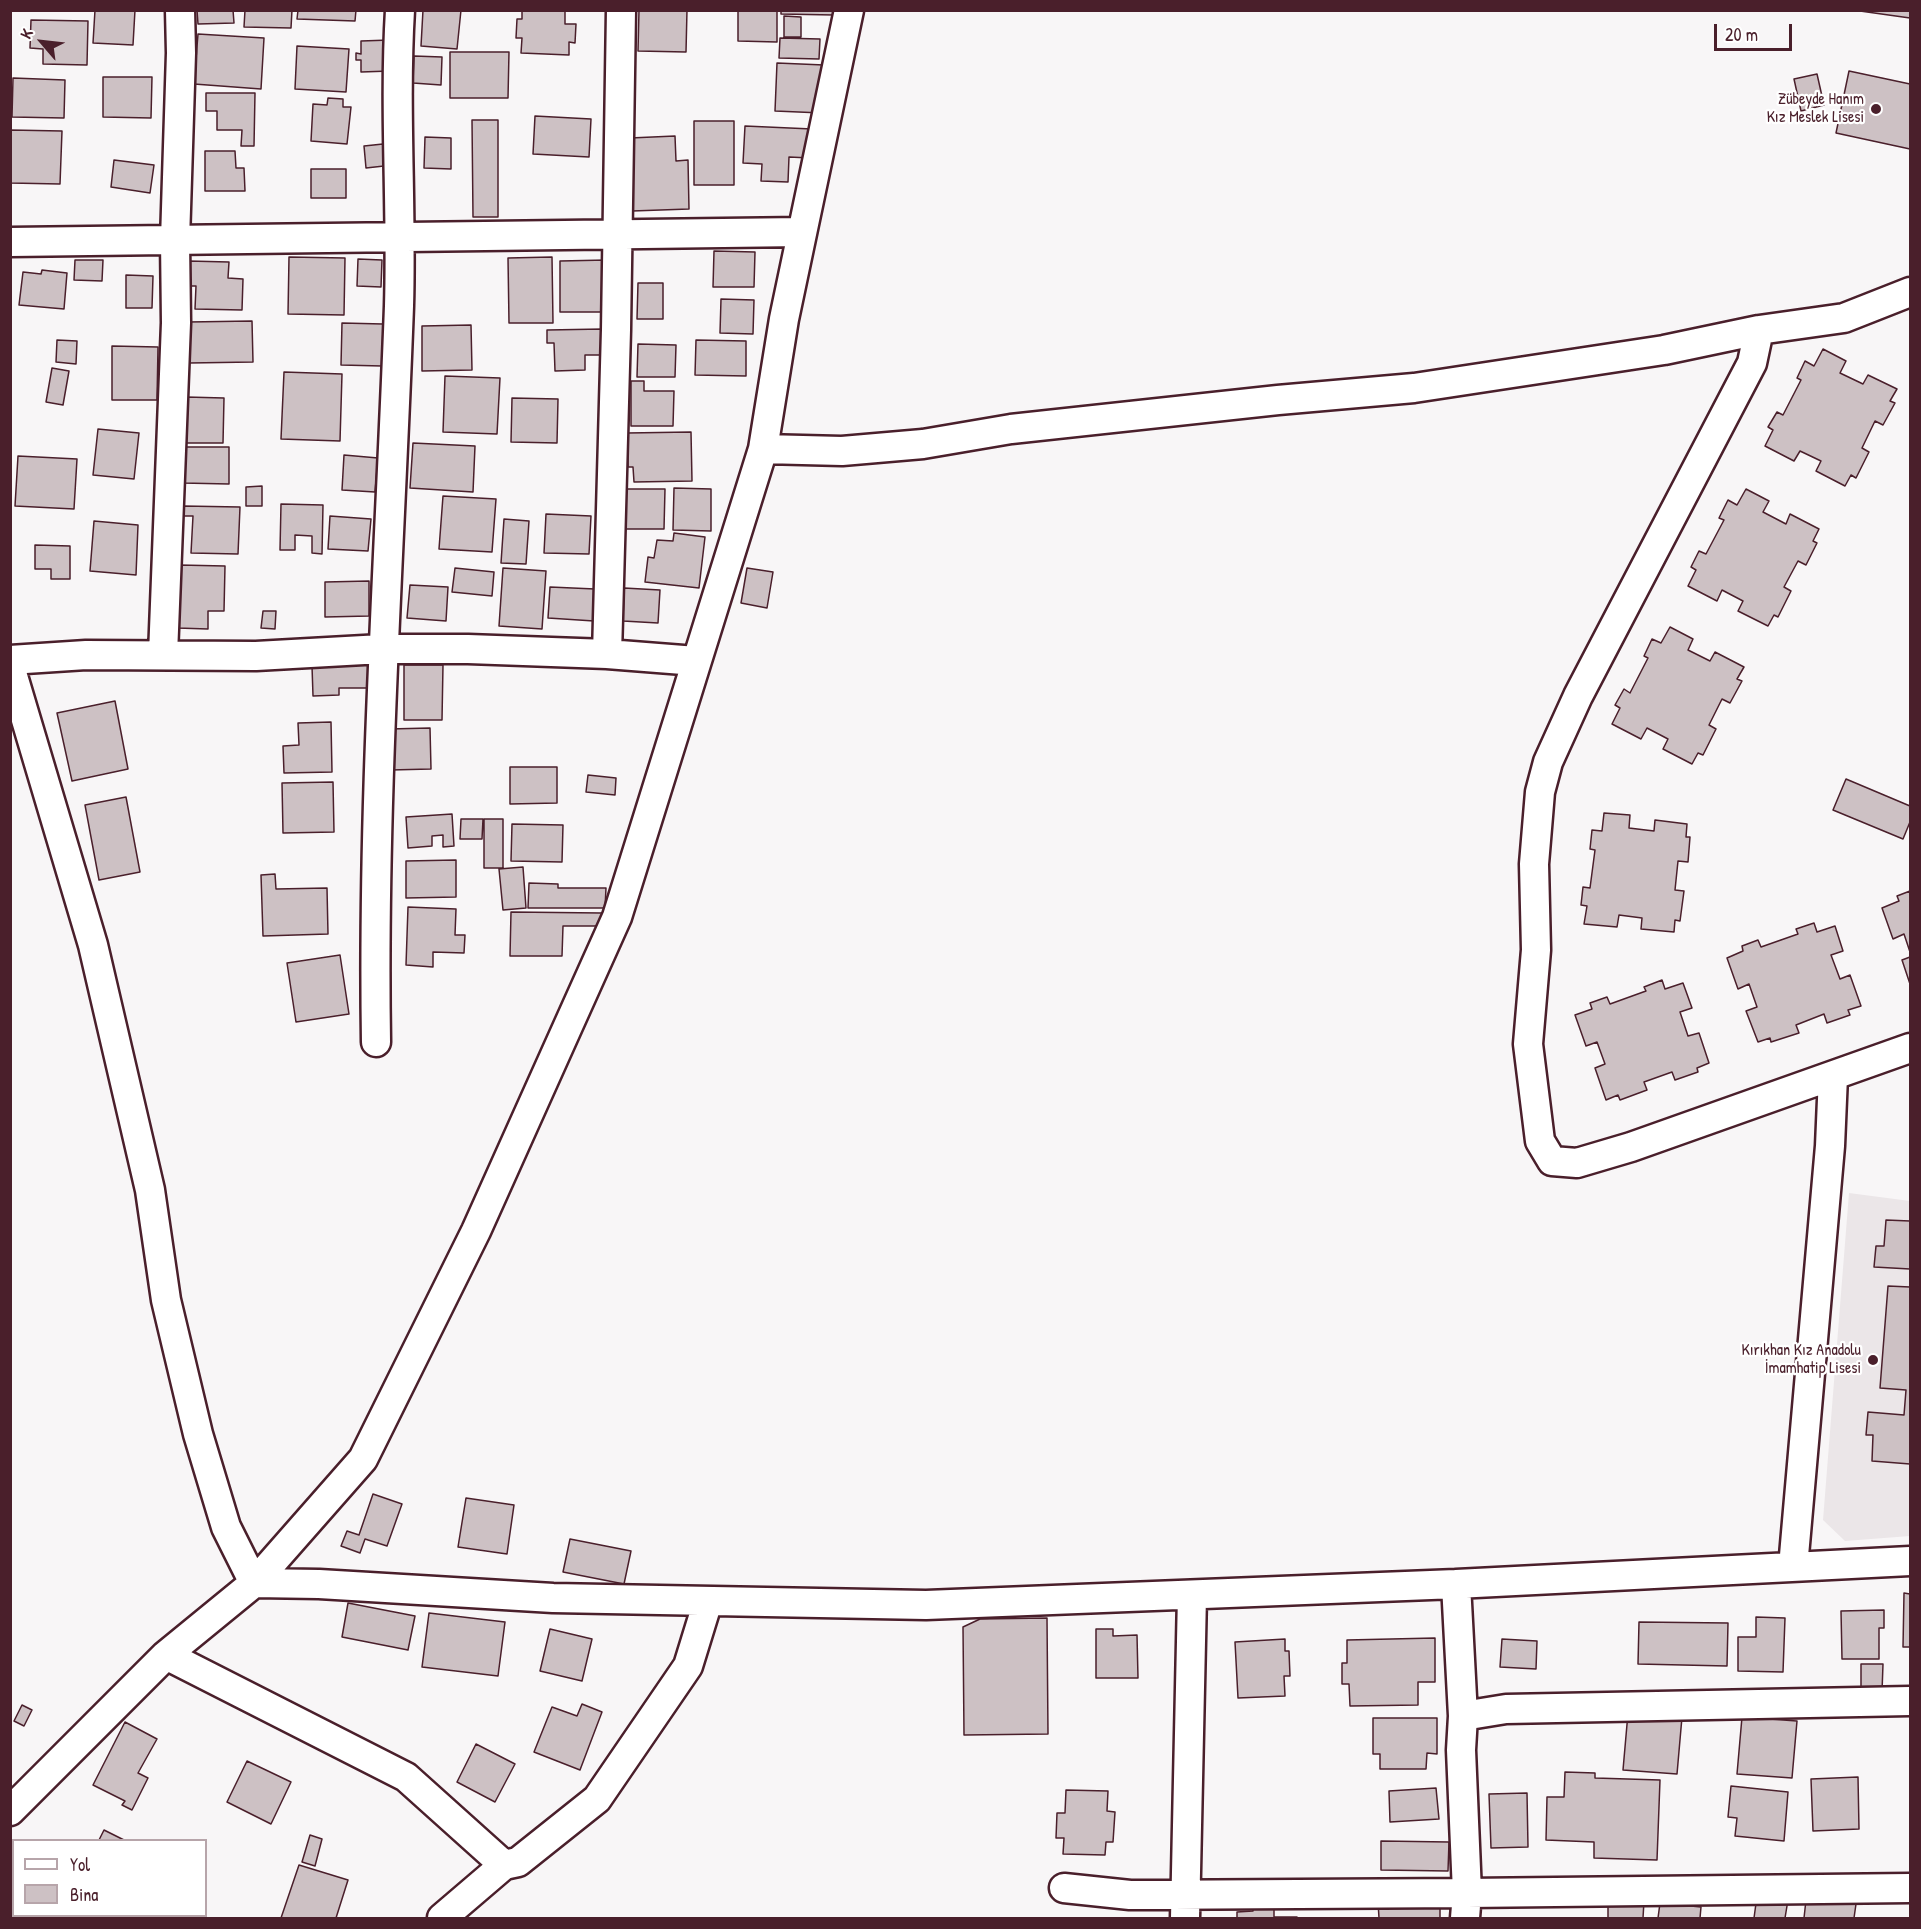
<!DOCTYPE html>
<meta charset="utf-8">
<style>
body{margin:0}
#map{position:relative;width:1921px;height:1929px;overflow:hidden;background:#f8f6f7;font-family:"Patrick Hand",sans-serif}
canvas{display:block}
.frame{position:absolute;inset:0;border:12px solid #4a1f2b;pointer-events:none}
.legend{position:absolute;left:12px;top:1839px;width:195px;height:78px;box-sizing:border-box;background:#fff;border:2px solid #b7a5aa;margin:0;padding:8px 10px;list-style:none;font-size:18px;color:#4a1f2b}
.legend li{display:flex;align-items:center;gap:12px;height:30px}
.legend b{width:30px;border:2px solid #b7a5aa}
.north{position:absolute;left:12px;top:12px;width:60px;height:60px;-webkit-text-stroke:4px #fff;paint-order:stroke;rotate:298deg;font-size:16px;font-weight:700;line-height:24px;text-align:center;color:#4a1f2b}
.north::after{content:'';display:block;margin:auto;width:21px;height:27px;background:#4a1f2b;clip-path:polygon(50% 0,100% 100%,50% 72%,0 100%)}
.scale{position:absolute;left:1714px;top:24px;width:78px;height:27px;box-sizing:border-box;border:3px solid #4a1f2b;border-top:0;padding-left:8px;font-size:18px;line-height:21px;white-space:nowrap;color:#4a1f2b;-webkit-text-stroke:4px #fff;paint-order:stroke}
</style>
<div id="map">
<canvas width="1921" height="1929"></canvas>
<div class="frame"></div>
<ul class="legend">
<li><b style="height:8px;background:#fff"></b>Yol</li>
<li><b style="height:16px;background:#cdc1c4"></b>Bina</li>
</ul>
<div class="north">K</div>
<div class="scale">20 m</div>
</div>
<script>
const g = document.querySelector('canvas').getContext('2d');
g.lineJoin = 'round';
function fill(path, color) { g.fillStyle = color; g.fill(path, 'evenodd'); }
function stroke(path, color, width, dash) { g.strokeStyle = color; g.lineWidth = width; g.lineCap = dash ? 'butt' : 'round'; g.setLineDash(dash || []); g.stroke(path); }
function label(font, color, halo, rows, align = 'center') {
  g.font = font + ' "Patrick Hand",sans-serif'; g.lineWidth = 4.5; g.setLineDash([]); g.textBaseline = 'middle'; g.strokeStyle = halo; g.fillStyle = color; for (const [text, x, y, turn = 0] of rows) {
    g.save(); g.translate(x, y); g.rotate((+turn || 0) * Math.PI / 180); g.textAlign = isNaN(turn) ? turn : align; if (halo) g.strokeText(text, 0, 0); g.fillText(text, 0, 0); g.restore();
  }
}
fill(new Path2D(`
 M 1849,1193 L 1910,1201 L 1910,1536 L 1845,1541 L 1823,1520 Z`), '#ebe6e8');
const building = new Path2D(`
 M 95,10 L 135,10 L 133,45 L 93,43 Z
 M 197,10 L 233,10 L 234,23 L 198,24 Z
 M 245,10 L 292,10 L 291,28 L 244,27 Z
 M 298,10 L 356,10 L 355,21 L 297,19 Z
 M 423,10 L 461,10 L 457,49 L 421,46 Z
 M 522,10 L 565,10 L 565,24 L 576,24 L 575,43 L 569,42 L 569,55 L 521,53 L 522,38 L 516,38 L 517,19 L 522,19 Z
 M 639,10 L 687,10 L 686,52 L 638,51 Z
 M 738,10 L 777,10 L 777,42 L 738,41 Z
 M 781,10 L 834,10 L 834,15 L 781,14 Z
 M 1910,10 L 1910,18 L 1860,11 L 1860,10 Z
 M 784,16 L 801,17 L 801,37 L 784,37 Z
 M 31,20 L 88,21 L 87,65 L 43,64 L 43,49 L 30,48 Z
 M 198,34 L 264,38 L 261,89 L 194,84 Z
 M 780,38 L 820,39 L 819,59 L 779,58 Z
 M 390,40 L 390,71 L 361,72 L 361,60 L 356,60 L 356,53 L 361,54 L 361,41 Z
 M 297,46 L 349,49 L 346,92 L 295,89 Z
 M 450,52 L 509,52 L 508,98 L 450,98 Z
 M 414,56 L 442,57 L 441,85 L 413,83 Z
 M 777,63 L 824,65 L 822,113 L 775,111 Z
 M 1849,71 L 1910,84 L 1910,149 L 1836,133 Z
 M 1817,74 L 1824,105 L 1801,111 L 1794,79 Z
 M 103,77 L 152,77 L 151,118 L 103,117 Z
 M 13,78 L 65,80 L 64,118 L 12,117 Z
 M 206,93 L 255,93 L 254,146 L 241,146 L 242,130 L 217,130 L 217,111 L 206,111 Z
 M 328,98 L 343,99 L 343,107 L 351,107 L 347,144 L 311,141 L 313,104 L 327,105 Z
 M 535,116 L 591,119 L 589,157 L 533,154 Z
 M 472,120 L 498,120 L 498,217 L 473,217 Z
 M 694,121 L 734,121 L 734,185 L 694,185 Z
 M 745,126 L 812,129 L 810,158 L 789,157 L 788,182 L 761,181 L 762,164 L 743,163 Z
 M 10,130 L 62,131 L 60,184 L 10,183 Z
 M 675,136 L 676,161 L 688,160 L 689,209 L 632,211 L 630,138 Z
 M 425,137 L 451,138 L 451,169 L 424,168 Z
 M 383,144 L 384,166 L 366,168 L 364,146 Z
 M 205,151 L 235,151 L 236,168 L 244,168 L 245,191 L 205,191 Z
 M 114,160 L 154,165 L 150,193 L 111,187 Z
 M 311,169 L 346,169 L 346,198 L 311,198 Z
 M 714,251 L 755,252 L 754,287 L 713,287 Z
 M 289,257 L 345,258 L 344,315 L 288,314 Z
 M 552,257 L 553,323 L 509,323 L 508,258 Z
 M 358,259 L 382,260 L 381,287 L 357,286 Z
 M 75,260 L 103,260 L 102,281 L 74,280 Z
 M 607,260 L 607,312 L 560,312 L 560,261 Z
 M 188,261 L 229,262 L 228,278 L 243,279 L 242,310 L 195,309 L 196,286 L 187,286 Z
 M 42,270 L 67,273 L 64,309 L 19,305 L 23,272 L 41,274 Z
 M 126,275 L 153,276 L 152,308 L 126,308 Z
 M 638,283 L 663,283 L 663,319 L 637,319 Z
 M 721,299 L 754,300 L 753,334 L 720,333 Z
 M 252,321 L 253,362 L 189,363 L 188,322 Z
 M 342,323 L 383,324 L 382,366 L 341,365 Z
 M 471,325 L 472,370 L 422,371 L 422,326 Z
 M 603,329 L 603,355 L 585,355 L 585,370 L 555,371 L 554,343 L 547,343 L 547,330 Z
 M 57,340 L 77,341 L 76,364 L 56,362 Z
 M 696,340 L 746,341 L 746,376 L 695,375 Z
 M 638,344 L 676,345 L 675,377 L 637,377 Z
 M 112,346 L 158,347 L 157,400 L 112,400 Z
 M 1823,349 L 1846,361 L 1840,373 L 1863,384 L 1868,375 L 1897,389 L 1890,401 L 1895,403 L 1883,425 L 1875,421 L 1862,448 L 1869,452 L 1856,478 L 1851,475 L 1845,486 L 1816,471 L 1821,461 L 1800,451 L 1794,461 L 1765,446 L 1773,430 L 1768,427 L 1777,412 L 1783,415 L 1801,380 L 1797,378 L 1805,361 L 1814,366 Z
 M 52,368 L 69,371 L 63,405 L 46,402 Z
 M 284,372 L 342,374 L 340,441 L 281,439 Z
 M 445,376 L 500,378 L 497,434 L 443,432 Z
 M 631,381 L 644,381 L 644,391 L 674,391 L 673,426 L 631,426 Z
 M 186,397 L 224,398 L 223,443 L 184,443 Z
 M 512,398 L 558,399 L 557,443 L 511,442 Z
 M 98,429 L 139,433 L 134,479 L 93,475 Z
 M 691,432 L 692,481 L 634,482 L 633,467 L 628,467 L 627,433 Z
 M 413,443 L 475,446 L 473,492 L 410,488 Z
 M 183,447 L 229,447 L 229,484 L 182,483 Z
 M 344,455 L 378,458 L 375,492 L 342,490 Z
 M 18,456 L 77,459 L 74,509 L 15,506 Z
 M 262,486 L 262,506 L 246,506 L 246,487 Z
 M 674,488 L 711,489 L 711,531 L 673,530 Z
 M 625,489 L 665,489 L 664,529 L 625,529 Z
 M 1746,489 L 1769,501 L 1763,512 L 1786,524 L 1790,514 L 1819,529 L 1813,541 L 1817,543 L 1806,565 L 1798,561 L 1784,587 L 1791,591 L 1778,617 L 1774,615 L 1768,626 L 1738,611 L 1743,601 L 1722,590 L 1717,601 L 1688,586 L 1696,570 L 1691,567 L 1699,551 L 1706,554 L 1724,520 L 1719,518 L 1728,500 L 1737,505 Z
 M 443,496 L 496,499 L 492,552 L 439,549 Z
 M 281,504 L 323,505 L 322,554 L 312,553 L 312,536 L 295,535 L 295,550 L 280,550 Z
 M 183,506 L 240,507 L 238,554 L 191,553 L 193,516 L 183,516 Z
 M 546,514 L 591,516 L 589,554 L 544,553 Z
 M 330,516 L 371,519 L 368,551 L 328,549 Z
 M 504,519 L 529,521 L 526,564 L 501,563 Z
 M 94,521 L 138,525 L 136,575 L 90,571 Z
 M 674,533 L 705,537 L 699,588 L 645,582 L 648,557 L 654,558 L 657,540 L 673,541 Z
 M 35,545 L 70,546 L 70,579 L 51,579 L 51,569 L 35,569 Z
 M 179,565 L 225,566 L 224,611 L 208,611 L 208,629 L 177,628 Z
 M 455,568 L 494,572 L 492,596 L 452,592 Z
 M 503,568 L 546,571 L 542,629 L 499,626 Z
 M 747,568 L 773,572 L 767,608 L 741,603 Z
 M 369,581 L 369,616 L 325,617 L 325,582 Z
 M 410,585 L 448,587 L 446,621 L 407,618 Z
 M 550,587 L 595,589 L 594,621 L 548,618 Z
 M 624,588 L 660,590 L 658,623 L 623,621 Z
 M 263,611 L 276,611 L 275,629 L 261,628 Z
 M 1670,627 L 1693,639 L 1688,650 L 1710,661 L 1715,652 L 1744,667 L 1737,679 L 1742,681 L 1730,703 L 1722,699 L 1709,725 L 1716,729 L 1703,755 L 1698,753 L 1692,764 L 1663,749 L 1668,739 L 1647,728 L 1641,739 L 1612,724 L 1620,708 L 1615,705 L 1624,689 L 1630,693 L 1648,658 L 1644,656 L 1652,639 L 1661,643 Z
 M 368,665 L 368,688 L 339,688 L 339,695 L 313,696 L 312,666 Z
 M 404,665 L 443,665 L 442,720 L 404,720 Z
 M 115,701 L 128,769 L 72,781 L 57,713 Z
 M 331,722 L 332,772 L 284,773 L 283,746 L 299,745 L 298,723 Z
 M 430,728 L 431,769 L 390,770 L 389,729 Z
 M 510,767 L 557,767 L 557,803 L 510,804 Z
 M 588,775 L 616,778 L 615,795 L 586,792 Z
 M 1846,779 L 1910,806 L 1910,822 L 1903,839 L 1833,810 Z
 M 333,782 L 334,832 L 283,833 L 282,783 Z
 M 126,797 L 140,872 L 99,880 L 85,805 Z
 M 1604,813 L 1630,815 L 1629,828 L 1654,831 L 1655,820 L 1687,824 L 1686,837 L 1690,837 L 1688,862 L 1678,861 L 1675,890 L 1684,891 L 1680,921 L 1675,920 L 1674,932 L 1641,929 L 1642,918 L 1619,915 L 1617,927 L 1584,924 L 1587,906 L 1581,905 L 1583,887 L 1590,888 L 1595,850 L 1590,849 L 1592,830 L 1602,831 Z
 M 452,814 L 454,846 L 443,847 L 443,835 L 432,836 L 432,846 L 408,848 L 406,817 Z
 M 461,819 L 483,819 L 482,839 L 460,839 Z
 M 484,819 L 503,819 L 503,868 L 484,868 Z
 M 512,824 L 563,825 L 562,862 L 511,861 Z
 M 456,860 L 456,897 L 406,898 L 406,861 Z
 M 523,867 L 526,908 L 503,910 L 499,869 Z
 M 275,874 L 276,889 L 327,888 L 328,934 L 263,936 L 261,875 Z
 M 529,883 L 558,884 L 558,888 L 606,888 L 605,908 L 528,908 Z
 M 1910,891 L 1910,952 L 1904,934 L 1893,939 L 1882,908 L 1899,901 L 1897,896 Z
 M 408,907 L 456,909 L 455,935 L 465,935 L 464,953 L 433,952 L 433,967 L 406,965 Z
 M 511,912 L 602,913 L 602,926 L 563,926 L 562,956 L 510,956 Z
 M 1814,923 L 1817,932 L 1835,926 L 1843,951 L 1831,955 L 1840,979 L 1850,975 L 1861,1006 L 1848,1010 L 1850,1015 L 1827,1023 L 1824,1014 L 1796,1025 L 1799,1033 L 1771,1042 L 1770,1038 L 1758,1042 L 1746,1011 L 1757,1007 L 1749,984 L 1738,989 L 1727,958 L 1743,951 L 1742,946 L 1758,940 L 1761,947 L 1798,934 L 1796,929 Z
 M 340,955 L 349,1014 L 296,1022 L 287,963 Z
 M 1910,957 L 1910,984 L 1902,960 Z
 M 1662,980 L 1665,989 L 1683,983 L 1692,1008 L 1680,1012 L 1688,1036 L 1699,1033 L 1709,1063 L 1697,1068 L 1698,1072 L 1675,1080 L 1672,1072 L 1644,1082 L 1647,1090 L 1620,1100 L 1618,1095 L 1606,1100 L 1595,1068 L 1605,1064 L 1597,1042 L 1586,1046 L 1575,1015 L 1592,1009 L 1590,1003 L 1607,997 L 1610,1004 L 1646,991 L 1644,987 Z
 M 1886,1220 L 1910,1221 L 1910,1269 L 1874,1267 L 1876,1246 L 1884,1246 Z
 M 1888,1286 L 1910,1287 L 1910,1464 L 1872,1461 L 1873,1435 L 1866,1435 L 1868,1412 L 1904,1415 L 1906,1390 L 1880,1388 Z
 M 373,1494 L 402,1504 L 387,1546 L 365,1539 L 360,1553 L 341,1546 L 347,1531 L 359,1535 Z
 M 466,1498 L 514,1505 L 507,1554 L 458,1547 Z
 M 570,1539 L 631,1551 L 624,1584 L 563,1572 Z
 M 1904,1593 L 1910,1594 L 1910,1647 L 1903,1647 Z
 M 348,1603 L 415,1616 L 408,1650 L 342,1637 Z
 M 1884,1610 L 1884,1628 L 1879,1628 L 1879,1659 L 1842,1659 L 1841,1611 Z
 M 429,1613 L 505,1622 L 498,1676 L 422,1667 Z
 M 1756,1617 L 1785,1618 L 1783,1672 L 1738,1671 L 1738,1637 L 1756,1637 Z
 M 1047,1618 L 1048,1734 L 964,1735 L 963,1627 L 980,1619 Z
 M 1639,1622 L 1728,1623 L 1727,1666 L 1638,1664 Z
 M 550,1629 L 592,1639 L 582,1681 L 540,1671 Z
 M 1096,1629 L 1113,1629 L 1113,1636 L 1137,1635 L 1138,1678 L 1096,1678 Z
 M 1435,1638 L 1435,1682 L 1418,1682 L 1418,1705 L 1350,1706 L 1349,1684 L 1342,1684 L 1342,1663 L 1347,1663 L 1347,1640 Z
 M 1285,1639 L 1285,1651 L 1289,1651 L 1290,1676 L 1284,1676 L 1285,1696 L 1238,1698 L 1235,1642 Z
 M 1502,1639 L 1537,1641 L 1536,1669 L 1500,1667 Z
 M 1861,1664 L 1883,1664 L 1882,1692 L 1861,1692 Z
 M 582,1704 L 602,1712 L 580,1770 L 534,1752 L 552,1707 L 577,1716 Z
 M 22,1705 L 32,1710 L 24,1726 L 14,1721 Z
 M 1628,1713 L 1682,1717 L 1677,1774 L 1623,1770 Z
 M 1742,1717 L 1797,1721 L 1792,1778 L 1737,1774 Z
 M 1373,1718 L 1437,1718 L 1437,1754 L 1427,1753 L 1426,1769 L 1380,1769 L 1380,1754 L 1373,1754 Z
 M 125,1722 L 157,1739 L 138,1773 L 148,1778 L 132,1810 L 122,1805 L 125,1801 L 93,1785 Z
 M 476,1744 L 515,1764 L 495,1802 L 457,1782 Z
 M 247,1761 L 291,1782 L 271,1824 L 227,1802 Z
 M 1565,1772 L 1595,1773 L 1595,1778 L 1660,1780 L 1657,1860 L 1594,1858 L 1594,1842 L 1546,1840 L 1547,1797 L 1564,1797 Z
 M 1858,1777 L 1859,1829 L 1813,1831 L 1811,1779 Z
 M 1731,1786 L 1788,1792 L 1784,1841 L 1735,1836 L 1737,1818 L 1728,1817 Z
 M 1436,1788 L 1439,1819 L 1390,1822 L 1389,1791 Z
 M 1066,1790 L 1108,1791 L 1107,1811 L 1115,1812 L 1113,1842 L 1106,1842 L 1105,1855 L 1063,1854 L 1064,1838 L 1056,1838 L 1057,1813 L 1065,1813 Z
 M 1527,1793 L 1528,1847 L 1491,1848 L 1489,1794 Z
 M 104,1830 L 124,1840 L 99,1840 Z
 M 310,1835 L 322,1839 L 315,1866 L 302,1862 Z
 M 1381,1841 L 1449,1842 L 1448,1871 L 1381,1870 Z
 M 299,1865 L 348,1880 L 336,1918 L 281,1918 Z
 M 10,1869 L 14,1870 L 14,1909 L 10,1908 Z
 M 1807,1891 L 1857,1897 L 1854,1918 L 1804,1918 Z
 M 1757,1896 L 1788,1900 L 1785,1918 L 1754,1918 Z
 M 1608,1900 L 1644,1901 L 1643,1918 L 1608,1918 Z
 M 1440,1901 L 1440,1918 L 1379,1918 L 1378,1902 Z
 M 1660,1903 L 1701,1907 L 1700,1918 L 1658,1918 Z
 M 1253,1907 L 1274,1907 L 1274,1917 L 1297,1917 L 1297,1918 L 1237,1918 L 1237,1912 L 1253,1911 Z`);
fill(building, '#cdc1c4');
stroke(building, '#4a1f2b', 1.5);
const street = new Path2D(`
 M 10,242 L 802,232
 M 1759,330 L 1752,363 L 1578,696 L 1548,762 L 1540,792 L 1534,864 L 1536,950 L 1528,1044 L 1540,1141 L 1552,1161 L 1577,1163 L 1631,1147 L 1910,1048
 M 763,449 L 842,451 L 923,444 L 1011,429 L 1278,400 L 1414,388 L 1664,350 L 1759,330 L 1844,318 L 1910,292
 M 607,654 L 616,330 L 621,10
 M 163,655 L 176,323 L 175,240 L 181,53 L 180,10
 M 10,660 L 86,655 L 256,656 L 382,649 L 468,649 L 607,654 L 696,661
 M 10,666 L 93,945 L 150,1190 L 166,1300 L 198,1434 L 226,1527 L 254,1583 L 319,1584 L 553,1598 L 926,1605 L 1456,1584 L 1910,1561
 M 376,1042 C 372,796 390,551 399,306 C 402,208 394,109 400,10
 M 1793,1567 L 1830,1146 L 1833,1076
 M 1456,1584 L 1463,1716 L 1461,1750 L 1467,1893 L 1465,1918
 M 166,1655 L 406,1777 L 504,1865
 M 1463,1716 L 1506,1709 L 1910,1701
 M 10,1811 L 166,1655 L 254,1583 L 363,1459 L 476,1231 L 617,917 L 763,449 L 784,319 L 849,10
 M 1064,1888 L 1130,1895 L 1467,1893 L 1910,1888
 M 442,1918 L 504,1865 L 518,1862 L 597,1799 L 688,1666 L 708,1601
 M 1185,1918 L 1192,1595`);
stroke(street, '#4a1f2b', 33);
stroke(street, '#fff', 28);
for (const [x, y, r, color] of [
 [1876,109,6,"#4a1f2b"],
 [1873,1360,6,"#4a1f2b"]
]) { const dot = new Path2D(); dot.arc(x, y, r, 0, 2 * Math.PI); g.fillStyle = color; g.fill(dot); stroke(dot, '#fff', 2); }
label('16px', '#4a1f2b', '#fff', [
 ["Zübeyde Hanım",1864,100],
 ["Kız Meslek Lisesi",1864,118],
 ["Kırıkhan Kız Anadolu",1861,1351],
 ["İmamhatip Lisesi",1861,1369]
], 'right');
</script>
